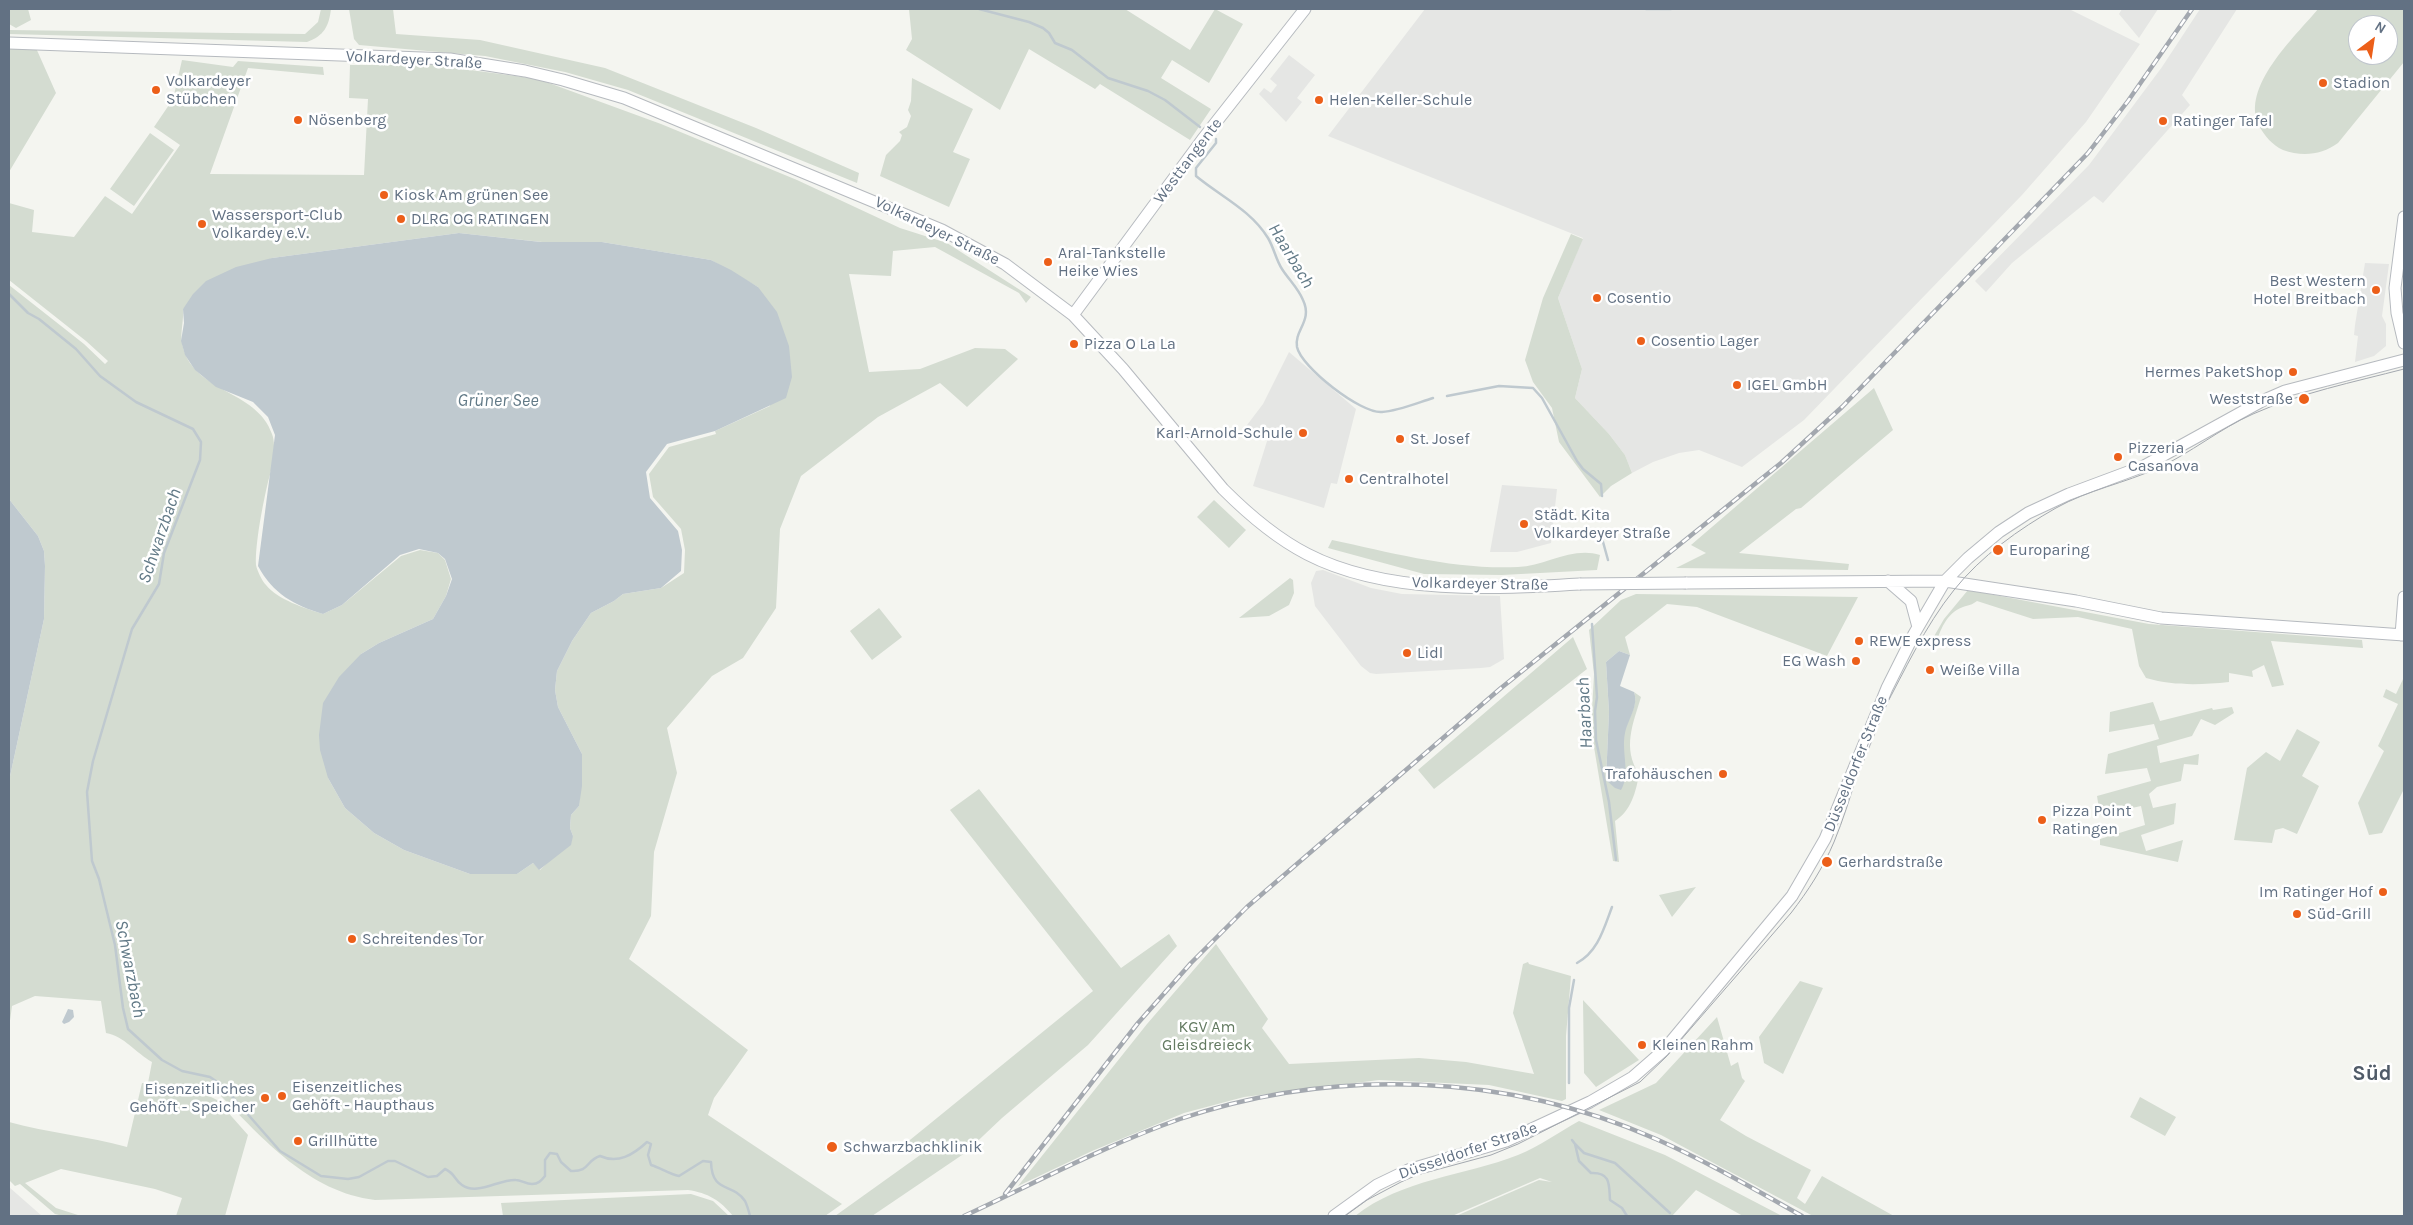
<!DOCTYPE html>
<meta charset="utf-8">
<style>
body{margin:0}
#map{position:relative;width:2413px;height:1225px;overflow:hidden;background:#f4f5f0;font-family:Karla,sans-serif}
canvas{display:block}
.frame{position:absolute;inset:0;border:10px solid #627183;pointer-events:none}
.north{position:absolute;left:2348px;top:15px;width:50px;height:50px;box-sizing:border-box;background:#fff;border:1px solid #c0c6cd;border-radius:50%;rotate:31deg;font-size:14px;font-weight:700;line-height:20px;text-align:center;color:#627183}
.north::after{content:'';display:block;margin:auto;width:18px;height:22px;background:#ec5f19;clip-path:polygon(50% 0,100% 100%,50% 72%,0 100%)}
</style>
<div id="map">
<canvas width="2413" height="1225"></canvas>
<div class="frame"></div>
<div class="north">N</div>
</div>
<script>
const g = document.querySelector('canvas').getContext('2d');
g.lineJoin = 'round';
function fill(path, color) { g.fillStyle = color; g.fill(path, 'evenodd'); }
function stroke(path, color, width, dash) { g.strokeStyle = color; g.lineWidth = width; g.lineCap = dash ? 'butt' : 'round'; g.setLineDash(dash || []); g.stroke(path); }
function label(font, color, halo, rows, align = 'center') {
  g.font = font + ' Karla,sans-serif'; g.lineWidth = 5; g.setLineDash([]); g.textBaseline = 'middle'; g.strokeStyle = halo; g.fillStyle = color; for (const [text, x, y, turn = 0] of rows) {
    g.save(); g.translate(x, y); g.rotate((+turn || 0) * Math.PI / 180); g.textAlign = isNaN(turn) ? turn : align; if (halo) g.strokeText(text, 0, 0); g.fillText(text, 0, 0); g.restore();
  }
}
fill(new Path2D(`
 M 1425,9 L 2069,9 L 2140,44 L 2086,122 L 2022,195 L 1804,420 L 1742,467 L 1699,450 L 1679,453 L 1653,462 L 1632,473 L 1625,455 L 1609,434 L 1575,398 L 1582,369 L 1558,298 L 1583,238 L 1328,136 Z
 M 2122,9 L 2158,9 L 2139,38 L 2119,14 Z
 M 2200,9 L 2237,9 L 2182,95 L 2190,105 L 2103,203 L 2094,196 L 2012,263 L 1986,292 L 1975,281 L 2089,165 L 2162,67 Z
 M 1289,55 L 1315,75 L 1297,98 L 1302,102 L 1286,122 L 1259,94 L 1264,88 L 1271,93 L 1277,85 L 1270,79 Z
 M 2365,263 L 2389,264 L 2382,316 L 2386,324 L 2386,346 L 2374,356 L 2355,362 L 2358,336 L 2354,335 L 2355,325 Z
 M 1289,352 L 1356,409 L 1337,484 L 1331,483 L 1324,508 L 1253,486 L 1268,438 L 1244,429 L 1263,404 Z
 M 1502,485 L 1557,489 L 1551,543 L 1517,552 L 1490,552 Z
 M 1323,570 L 1371,588 L 1402,594 L 1500,596 L 1504,659 L 1490,667 L 1481,668 L 1376,674 L 1370,673 L 1361,666 L 1315,606 L 1311,583 L 1316,571 Z
 M 9,1187 L 42,1216 L 9,1216 Z`), '#e5e6e4');
fill(new Path2D(`
 M 9,9 L 28,9 L 31,20 L 16,28 L 9,24 Z
 M 321,9 L 331,9 C 329,26 324,36 307,42 L 9,34 L 9,30 L 305,34 L 318,22 Z
 M 349,9 L 393,9 L 396,34 L 480,40 L 605,68 L 756,128 L 859,173 L 857,183 L 628,90 L 565,72 L 485,56 L 359,45 L 354,39 Z
 M 909,9 L 1125,9 L 1190,50 L 1215,9 L 1243,24 L 1209,83 L 1172,60 L 1161,78 L 1211,109 L 1190,140 L 1100,84 L 1095,89 L 1029,49 L 1000,110 L 906,50 L 912,39 Z
 M 2318,9 L 2403,9 L 2404,62 L 2338,143 C 2322,155 2302,157 2283,150 C 2272,145 2265,136 2259,126 C 2240,87 2295,37 2318,9 ZM 2358,25 L 2388,25 L 2388,55 L 2358,55 Z
 M 9,47 L 36,48 L 56,93 L 9,172 Z
 M 182,60 L 233,67 L 238,61 L 323,67 L 324,75 L 248,68 L 210,174 L 364,175 L 368,99 L 349,98 L 350,65 L 433,65 L 538,79 L 661,124 L 797,180 L 900,228 L 947,243 L 1031,297 L 1026,303 L 1019,293 L 935,247 L 893,251 L 891,276 L 849,274 L 869,372 L 920,369 L 975,348 L 1005,349 L 1018,359 L 967,407 L 940,383 L 878,417 L 801,476 L 780,529 L 776,608 L 743,658 L 712,676 L 667,728 L 677,773 L 654,852 L 651,916 L 629,959 L 748,1050 L 714,1098 L 708,1115 L 842,1204 L 825,1216 L 733,1216 C 720,1200 708,1193 688,1190 L 375,1200 C 309,1192 263,1139 219,1094 L 210,1088 L 189,1086 L 217,1100 L 248,1135 L 225,1216 L 176,1216 L 182,1198 L 155,1189 L 61,1169 L 25,1183 L 56,1208 L 81,1216 L 63,1216 L 55,1214 L 20,1184 L 15,1186 L 9,1180 L 9,1122 C 48,1133 88,1136 127,1147 L 142,1083 L 148,1083 L 152,1062 C 136,1053 124,1036 106,1033 L 101,1001 L 35,996 L 12,1006 L 9,1028 L 9,781 L 44,619 L 45,566 L 44,551 L 38,536 L 9,499 L 9,285 L 84,344 L 105,364 L 108,361 L 86,341 L 9,280 L 9,203 L 34,210 L 32,232 L 74,237 L 105,196 L 132,214 L 180,145 L 154,127 L 173,99 ZM 459,233 L 542,242 L 602,242 L 711,260 L 758,287 L 770,406 L 715,431 L 716,434 L 669,447 L 649,474 L 653,497 L 681,529 L 685,550 L 684,573 L 661,588 L 623,594 L 614,601 L 591,613 L 572,641 L 557,671 L 555,690 L 558,707 L 582,754 L 579,806 L 571,815 L 570,828 L 573,836 L 540,870 L 533,863 L 517,874 L 470,874 L 404,850 L 374,833 L 345,808 L 328,778 L 361,654 L 379,643 L 433,619 L 446,596 L 451,579 L 445,560 L 438,553 L 420,550 L 401,556 L 342,605 L 323,614 C 305,608 278,600 266,585 C 262,581 257,570 256,565 C 255,544 263,503 268,482 C 272,469 277,447 272,434 C 257,389 191,393 182,343 C 180,333 184,320 183,309 L 272,258 Z
 M 912,78 L 973,109 L 953,152 L 970,159 L 949,207 L 880,176 L 886,155 L 900,141 L 902,135 L 899,132 L 907,127 L 911,116 L 908,110 L 911,101 Z
 M 150,133 L 174,150 L 134,206 L 110,189 Z
 M 1571,234 L 1583,239 L 1558,298 L 1582,369 L 1575,398 L 1609,434 L 1625,455 L 1632,473 L 1611,486 L 1600,497 L 1559,442 L 1552,408 L 1533,382 L 1525,360 L 1543,298 Z
 M 1874,388 L 1893,430 L 1801,508 L 1796,509 L 1739,553 L 1849,564 L 1848,570 L 1676,568 L 1706,553 L 1691,545 Z
 M 1214,500 L 1246,530 L 1229,548 L 1197,517 Z
 M 1332,540 C 1393,553 1455,570 1518,567 C 1545,566 1573,546 1600,555 L 1597,570 L 1502,575 L 1424,574 L 1328,548 Z
 M 1290,578 L 1293,580 L 1294,593 L 1289,605 L 1269,616 L 1239,618 Z
 M 1968,590 L 2149,624 L 2362,640 L 2363,648 L 2271,641 L 2284,685 L 2272,687 L 2264,665 L 2252,671 L 2253,677 L 2229,673 L 2229,682 C 2200,685 2174,686 2146,678 L 2139,666 L 2132,629 L 2078,617 L 2033,619 L 1977,601 C 1972,605 1969,605 1963,607 C 1946,613 1940,631 1935,646 L 1929,645 L 1944,619 Z
 M 1636,594 L 1858,597 L 1827,656 L 1697,607 L 1667,604 L 1625,637 L 1630,655 L 1619,651 L 1606,662 L 1609,712 L 1606,780 L 1626,782 C 1624,766 1622,749 1624,734 C 1627,719 1639,706 1634,692 L 1641,697 C 1633,724 1622,748 1639,774 C 1636,792 1631,811 1615,821 L 1619,862 L 1613,861 L 1591,729 L 1594,674 L 1589,630 L 1621,600 Z
 M 879,608 L 902,637 L 872,660 L 850,631 Z
 M 1573,637 L 1587,669 L 1434,789 L 1418,770 Z
 M 2404,677 L 2404,789 L 2382,833 L 2369,835 L 2358,803 L 2384,751 L 2378,746 L 2398,704 L 2383,697 L 2386,689 L 2396,694 Z
 M 2153,702 L 2160,721 L 2212,708 L 2213,710 L 2232,707 L 2234,713 L 2215,725 L 2201,719 L 2192,736 L 2157,746 L 2160,763 L 2199,754 L 2198,765 L 2184,764 L 2181,781 L 2157,787 L 2149,794 L 2153,808 L 2176,803 L 2174,824 L 2141,835 L 2146,851 L 2183,840 L 2178,862 L 2100,845 L 2100,839 L 2145,825 L 2141,806 L 2100,815 L 2097,796 L 2151,781 L 2147,768 L 2105,774 L 2108,754 L 2159,739 L 2154,724 L 2109,732 L 2110,712 Z
 M 2297,729 L 2320,742 L 2302,776 L 2319,786 L 2297,834 L 2283,828 L 2275,830 L 2272,843 L 2234,840 L 2247,768 L 2266,752 L 2280,761 Z
 M 979,789 L 1121,968 L 1169,934 L 1177,946 L 1088,1045 L 1002,1118 L 965,1153 L 872,1216 L 835,1216 L 923,1153 L 905,1144 L 1093,991 L 950,810 Z
 M 1696,887 L 1672,917 L 1659,895 Z
 M 1216,944 L 1268,1019 L 1262,1028 L 1289,1064 L 1419,1058 L 1466,1062 L 1534,1074 L 1513,1013 L 1523,964 L 1528,962 L 1529,964 L 1571,976 L 1566,1036 L 1566,1099 L 1562,1101 L 1489,1085 L 1379,1080 L 1244,1097 L 1184,1113 L 1092,1151 L 1018,1186 L 1147,1024 Z
 M 1800,981 L 1823,988 L 1783,1074 L 1764,1063 L 1759,1037 Z
 M 1583,1000 L 1639,1060 L 1596,1087 L 1584,1073 Z
 M 1717,1017 L 1731,1066 L 1738,1062 L 1742,1078 L 1745,1081 L 1720,1120 L 1746,1136 L 1811,1170 L 1797,1198 L 1805,1204 L 1822,1176 L 1894,1216 L 1813,1216 L 1661,1135 L 1599,1110 L 1656,1083 Z
 M 2140,1097 L 2176,1117 L 2165,1136 L 2130,1117 Z
 M 1579,1121 L 1665,1155 L 1782,1216 L 1743,1216 L 1696,1190 L 1672,1216 L 1456,1216 L 1539,1180 L 1552,1182 L 1540,1178 L 1452,1216 L 1355,1216 C 1402,1179 1464,1176 1518,1155 C 1540,1146 1559,1132 1579,1121 Z
 M 691,1194 L 713,1201 L 729,1216 L 503,1216 L 501,1203 Z`), '#d4dcd1');
fill(new Path2D(`
 M 459,233 L 541,242 L 602,242 L 711,260 L 731,270 L 758,287 L 777,312 L 789,346 L 792,377 L 786,398 L 715,431 L 667,444 L 646,472 L 650,498 L 678,531 L 682,550 L 681,571 L 661,588 L 623,594 L 614,601 L 591,613 L 572,641 L 557,671 L 555,690 L 558,707 L 582,754 L 582,786 L 579,806 L 571,815 L 570,828 L 573,836 L 571,845 L 539,870 L 533,863 L 517,874 L 470,874 L 404,850 L 374,833 L 345,808 L 328,778 L 320,750 L 319,735 L 323,703 L 339,677 L 361,654 L 379,643 L 433,619 L 446,596 L 452,579 L 445,559 L 438,553 L 419,549 L 400,555 L 342,605 L 323,614 C 294,605 273,594 258,566 L 275,435 L 268,417 L 253,402 L 216,387 L 195,370 L 185,355 L 181,341 L 184,323 L 183,309 L 193,294 L 206,281 L 236,267 L 272,258 Z
 M 9,499 L 38,536 L 44,551 L 45,566 L 44,619 L 9,781 Z
 M 1619,651 L 1630,655 L 1620,686 L 1634,692 C 1639,706 1628,719 1625,733 C 1621,752 1631,774 1621,790 L 1615,788 L 1606,780 L 1609,712 L 1606,662 Z
 M 68,1009 L 73,1010 L 74,1017 L 69,1022 L 64,1024 L 62,1022 Z`), '#bfc9cf');
stroke(new Path2D(`
 M 979,9 L 1029,22 L 1043,28 L 1049,33 L 1055,43 L 1072,50 L 1108,78 L 1148,91 L 1165,100 L 1200,127
 M 1646,9 L 1671,9
 M 1216,139 L 1216,143 L 1196,168 L 1196,176 C 1220,196 1251,210 1268,238 C 1274,248 1276,260 1282,269 C 1289,280 1298,288 1303,300 C 1313,321 1294,330 1297,347 C 1301,367 1361,414 1382,412 C 1398,411 1417,403 1433,398
 M 9,294 L 28,313 L 39,319 L 76,349 L 100,376 L 136,402 L 193,429 L 201,442 L 200,460 L 164,553 L 159,584 L 132,629 L 93,761 L 87,792 L 92,861 L 99,879 L 115,945 L 123,1008 L 128,1029 L 162,1060 L 182,1071 L 210,1077 L 223,1086 L 280,1151 L 321,1176 L 348,1179 L 359,1177 L 388,1161 L 395,1161 L 428,1177 L 437,1176 L 445,1169 C 456,1174 454,1180 462,1185 C 477,1196 499,1179 516,1180 C 521,1180 526,1184 532,1184 C 538,1184 541,1181 545,1176 L 545,1160 L 550,1153 L 557,1154 L 561,1162 L 571,1171 C 590,1172 586,1160 600,1156 C 618,1164 633,1155 647,1142 L 651,1144 L 648,1155 L 651,1165 C 661,1168 669,1174 679,1176 L 703,1161 L 711,1162 C 712,1194 732,1182 745,1201 C 747,1205 749,1212 750,1216
 M 1447,396 L 1499,386 L 1533,388 L 1542,398 L 1577,461 L 1583,469 L 1601,484 L 1602,496
 M 1600,531 L 1608,560
 M 1592,624 L 1597,697 L 1595,711 L 1596,740 L 1609,802 L 1616,860
 M 1577,963 C 1598,952 1604,928 1612,907
 M 1569,1083 L 1569,1008 L 1574,980
 M 1572,1140 L 1575,1144 L 1579,1161 L 1591,1173 C 1611,1172 1609,1185 1610,1200 L 1622,1208 L 1627,1216
 M 1575,1144 L 1584,1153 L 1615,1163 L 1670,1213`), '#bfc9cf', 2.5);
const secondary = new Path2D(`
 M 9,43 L 450,59 L 525,71 L 563,80 L 624,98 L 942,230 L 1005,264 L 1073,315 L 1123,369 L 1223,489 C 1247,513 1276,538 1307,554 C 1386,595 1494,589 1580,584
 M 2404,217 L 2395,288 L 2397,313 L 2404,343
 M 1073,315 L 1202,140 L 1305,9
 M 1888,581 L 1911,601 L 1918,627
 M 1686,583 L 1945,581 L 2076,601 L 2161,618 L 2404,635
 M 2401,635 L 2404,597
 M 1334,1216 L 1377,1185 L 1408,1170 L 1506,1141 L 1590,1102 L 1633,1077 L 1664,1050 L 1792,896 L 1825,839 L 1887,688 L 1914,634 L 1945,581 L 1968,558 L 1999,532 L 2028,513 L 2069,494 L 2144,466 L 2262,401 L 2285,391 L 2404,360`);
stroke(secondary, '#b6babf', 13);
stroke(secondary, '#fff', 11);
stroke(new Path2D(`
 M 1345,1216 L 1367,1200 L 1401,1182 L 1417,1175 L 1491,1155 L 1518,1144 L 1640,1082 L 1666,1057 L 1791,913 C 1808,891 1823,868 1834,842 C 1852,799 1861,752 1883,711 C 1905,670 1925,626 1954,590 C 1981,556 2019,529 2056,508 C 2088,490 2125,483 2158,468 C 2191,453 2219,429 2253,414 C 2300,393 2354,382 2404,369`), '#a3a8af', 1);
const rail = new Path2D(`
 M 1005,1194 L 1138,1023 L 1191,963 L 1247,907 L 1501,688 L 1781,463 L 1842,407 L 2088,153 L 2128,101 L 2192,9
 M 964,1216 C 1035,1183 1106,1145 1180,1119 C 1334,1067 1507,1073 1656,1139 C 1706,1161 1754,1189 1802,1216`);
stroke(rail, '#a3a8af', 4.5);
stroke(rail, '#fff', 2.5, [8]);
const secondaryBridge = new Path2D(`
 M 1580,584 L 1686,583`);
stroke(secondaryBridge, '#b6babf', 13, []);
stroke(secondaryBridge, '#fff', 11);
for (const [x, y, r, color] of [
 [2323,83,5,"#ec5f19"],
 [156,90,5,"#ec5f19"],
 [1319,100,5,"#ec5f19"],
 [298,120,5,"#ec5f19"],
 [2163,121,5,"#ec5f19"],
 [384,195,5,"#ec5f19"],
 [401,219,5,"#ec5f19"],
 [202,224,5,"#ec5f19"],
 [1048,262,5,"#ec5f19"],
 [2376,290,5,"#ec5f19"],
 [1597,298,5,"#ec5f19"],
 [1641,341,5,"#ec5f19"],
 [1074,344,5,"#ec5f19"],
 [2293,372,5,"#ec5f19"],
 [1737,385,5,"#ec5f19"],
 [2304,399,6,"#ec5f19"],
 [1303,433,5,"#ec5f19"],
 [1400,439,5,"#ec5f19"],
 [2118,457,5,"#ec5f19"],
 [1349,479,5,"#ec5f19"],
 [1524,524,5,"#ec5f19"],
 [1998,550,6,"#ec5f19"],
 [1859,641,5,"#ec5f19"],
 [1407,653,5,"#ec5f19"],
 [1856,661,5,"#ec5f19"],
 [1930,670,5,"#ec5f19"],
 [1723,774,5,"#ec5f19"],
 [2042,820,5,"#ec5f19"],
 [1827,862,6,"#ec5f19"],
 [2383,892,5,"#ec5f19"],
 [2297,914,5,"#ec5f19"],
 [352,939,5,"#ec5f19"],
 [1642,1045,5,"#ec5f19"],
 [282,1096,5,"#ec5f19"],
 [265,1098,5,"#ec5f19"],
 [298,1141,5,"#ec5f19"],
 [832,1147,6,"#ec5f19"]
]) { const dot = new Path2D(); dot.arc(x, y, r, 0, 2 * Math.PI); g.fillStyle = color; g.fill(dot); stroke(dot, '#fff', 2); }
label('16px', '#627183', '#fff', [
 ["Volkardeyer Straße",414,60,3],
 ["Westtangente",1188,161,-53],
 ["Volkardeyer Straße",937,231,26],
 ["Volkardeyer Straße",1480,584,1],
 ["Düsseldorfer Straße",1856,764,-68],
 ["Düsseldorfer Straße",1468,1151,-19]
]);
label('16px', '#627183', '#fff', [
 ["Volkardeyer",166,81],
 ["Stübchen",166,99],
 ["Stadion",2333,83],
 ["Helen-Keller-Schule",1329,100],
 ["Nösenberg",308,120],
 ["Ratinger Tafel",2173,121],
 ["Kiosk Am grünen See",394,195],
 ["Wassersport-Club",212,215],
 ["Volkardey e.V.",212,233],
 ["DLRG OG RATINGEN",411,219],
 ["Aral-Tankstelle",1058,253],
 ["Heike Wies",1058,271],
 ["Best Western",2366,281,"right"],
 ["Hotel Breitbach",2366,299,"right"],
 ["Cosentio",1607,298],
 ["Cosentio Lager",1651,341],
 ["Pizza O La La",1084,344],
 ["Hermes PaketShop",2283,372,"right"],
 ["IGEL GmbH",1747,385],
 ["Weststraße",2293,399,"right"],
 ["Karl-Arnold-Schule",1293,433,"right"],
 ["St. Josef",1410,439],
 ["Pizzeria",2128,448],
 ["Casanova",2128,466],
 ["Centralhotel",1359,479],
 ["Städt. Kita",1534,515],
 ["Volkardeyer Straße",1534,533],
 ["Europaring",2009,550],
 ["REWE express",1869,641],
 ["Lidl",1417,653],
 ["EG Wash",1846,661,"right"],
 ["Weiße Villa",1940,670],
 ["Trafohäuschen",1713,774,"right"],
 ["Pizza Point",2052,811],
 ["Ratingen",2052,829],
 ["Gerhardstraße",1838,862],
 ["Im Ratinger Hof",2373,892,"right"],
 ["Süd-Grill",2307,914],
 ["Schreitendes Tor",362,939],
 ["Kleinen Rahm",1652,1045],
 ["Eisenzeitliches",292,1087],
 ["Gehöft - Haupthaus",292,1105],
 ["Eisenzeitliches",255,1089,"right"],
 ["Gehöft - Speicher",255,1107,"right"],
 ["Grillhütte",308,1141],
 ["Schwarzbachklinik",843,1147]
], 'left');
label('16px', '#637a61', '#fff', [
 ["KGV Am",1207,1027],
 ["Gleisdreieck",1207,1045]
]);
label('italic 18px', '#627a87', '#fff', [
 ["Haarbach",1291,256,59],
 ["Grüner See",498,401],
 ["Schwarzbach",160,536,-71],
 ["Haarbach",1585,713,-93],
 ["Schwarzbach",130,969,79]
]);
label('bold 21px', '#505b68', '#fff', [
 ["Süd",2372,1074]
]);
</script>
